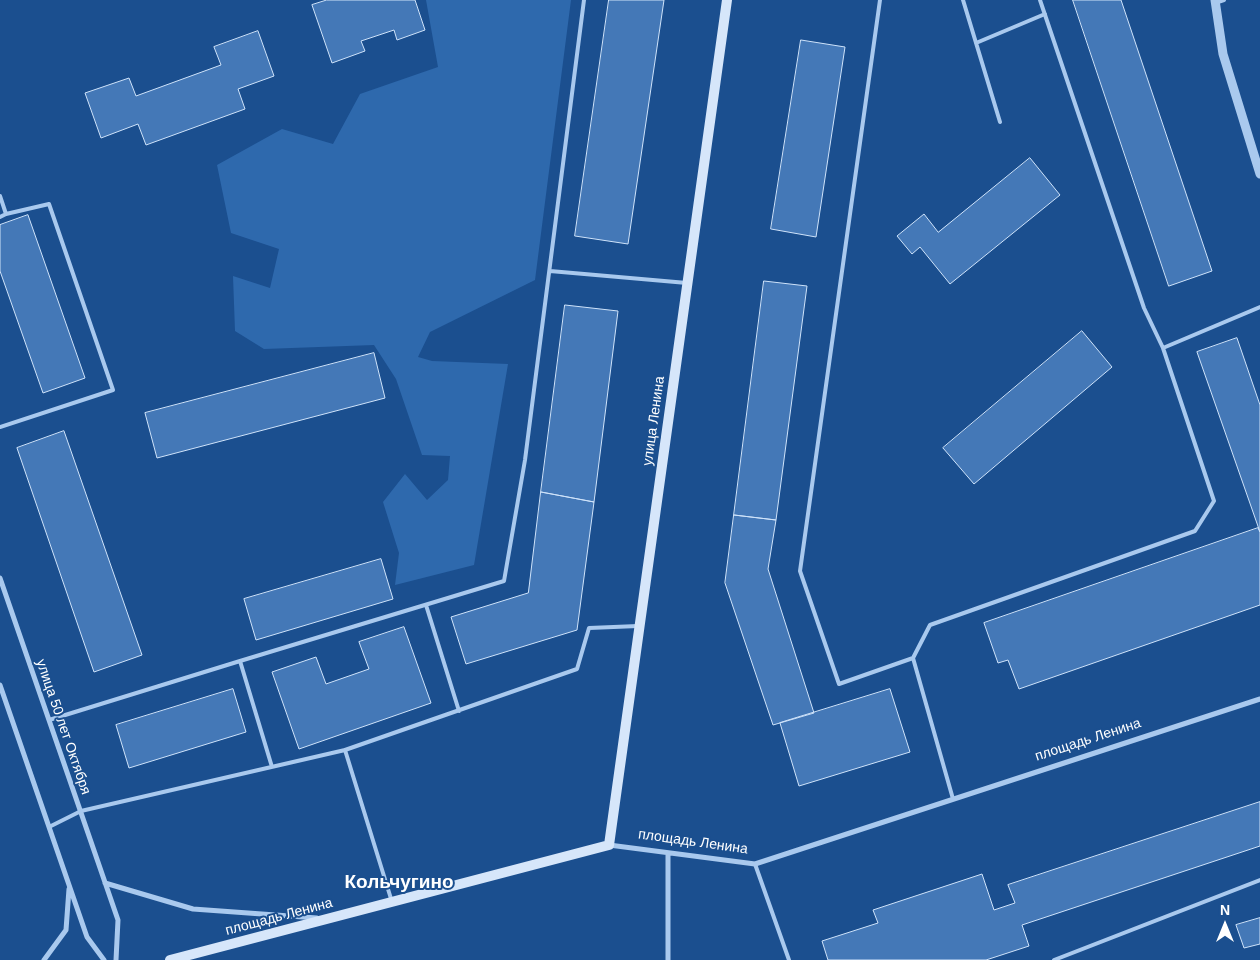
<!DOCTYPE html>
<meta charset="utf-8">
<style>
body{margin:0}
#map{position:relative;width:1260px;height:960px;overflow:hidden;background:#1b4f8f;font-family:Arial,sans-serif}
canvas{display:block}
.north{position:absolute;left:1200px;top:900px;width:50px;height:50px;-webkit-text-stroke:4px #1b4f8f;paint-order:stroke;rotate:0deg;font-size:14px;font-weight:700;line-height:20px;text-align:center;color:#fff}
.north::after{content:'';display:block;margin:auto;width:18px;height:22px;background:#fff;clip-path:polygon(50% 0,100% 100%,50% 72%,0 100%)}
</style>
<div id="map">
<canvas width="1260" height="960"></canvas>
<div class="north">N</div>
</div>
<script>
const g = document.querySelector('canvas').getContext('2d');
g.lineJoin = 'round';
function fill(path, color) { g.fillStyle = color; g.fill(path, 'evenodd'); }
function stroke(path, color, width, dash) { g.strokeStyle = color; g.lineWidth = width; g.lineCap = dash ? 'butt' : 'round'; g.setLineDash(dash || []); g.stroke(path); }
function label(font, color, halo, rows, align = 'center') {
  g.font = font + ' Arial,sans-serif'; g.lineWidth = 4; g.setLineDash([]); g.textBaseline = 'middle'; g.strokeStyle = halo; g.fillStyle = color; for (const [text, x, y, turn = 0] of rows) {
    g.save(); g.translate(x, y); g.rotate((+turn || 0) * Math.PI / 180); g.textAlign = isNaN(turn) ? turn : align; if (halo) g.strokeText(text, 0, 0); g.fillText(text, 0, 0); g.restore();
  }
}
fill(new Path2D(`
 M 426,0 L 571,0 L 535,280 L 430,332 L 418,357 L 432,361 L 508,364 L 474,565 L 395,585 L 399,553 L 383,502 L 405,474 L 427,500 L 448,480 L 450,456 L 422,455 L 396,379 L 374,345 L 264,349 L 235,331 L 233,276 L 270,288 L 279,249 L 231,233 L 217,165 L 282,129 L 333,144 L 360,94 L 438,67 Z`), '#2e69ad');
const building = new Path2D(`
 M 327,0 L 415,0 L 425,30 L 397,40 L 394,30 L 361,41 L 365,51 L 332,63 L 312,5 Z
 M 609,0 L 664,0 L 628,244 L 575,236 Z
 M 1073,0 L 1121,0 L 1212,271 L 1169,286 Z
 M 258,31 L 274,76 L 238,89 L 245,109 L 146,145 L 138,124 L 101,138 L 85,93 L 129,78 L 136,96 L 221,65 L 214,47 Z
 M 801,40 L 845,47 L 816,237 L 771,229 Z
 M 1030,158 L 1060,195 L 950,284 L 920,247 L 912,254 L 897,236 L 924,214 L 938,232 Z
 M 28,215 L 85,378 L 43,393 L 0,271 L 0,225 Z
 M 764,281 L 807,286 L 776,520 L 734,515 Z
 M 565,305 L 618,311 L 594,502 L 541,492 Z
 M 1082,331 L 1112,367 L 974,484 L 943,448 Z
 M 1237,338 L 1260,405 L 1260,532 L 1197,352 Z
 M 374,353 L 385,398 L 157,458 L 145,413 Z
 M 64,431 L 142,655 L 94,672 L 17,448 Z
 M 541,492 L 594,502 L 577,630 L 466,664 L 451,617 L 528,593 Z
 M 734,515 L 776,520 L 768,569 L 814,713 L 773,725 L 725,583 Z
 M 1258,528 L 1260,532 L 1260,605 L 1019,689 L 1008,660 L 998,663 L 984,623 Z
 M 381,559 L 393,599 L 256,640 L 244,599 Z
 M 404,627 L 431,703 L 299,749 L 272,672 L 316,657 L 326,684 L 369,669 L 359,642 Z
 M 233,689 L 246,732 L 129,768 L 116,725 Z
 M 890,689 L 910,752 L 799,786 L 780,723 Z
 M 1260,802 L 1260,846 L 1022,925 L 1029,946 L 986,960 L 828,960 L 822,941 L 878,923 L 873,910 L 982,874 L 994,910 L 1015,903 L 1008,885 Z
 M 1260,918 L 1260,944 L 1244,948 L 1236,925 Z`);
fill(building, '#4478b7');
stroke(building, '#cfe3fa', 1);
stroke(new Path2D(`
 M 880,0 L 800,571 L 839,684 L 913,658 L 953,799
 M 963,0 L 1000,122
 M 1215,3 L 1224,0
 M 976,43 L 1045,14
 M 0,196 L 6,214 L 0,217
 M 550,271 L 687,283
 M 1163,348 L 1260,307
 M 0,427 L 113,390 L 49,204 L 6,214
 M 426,605 L 459,711
 M 913,658 L 930,625 L 1195,531 L 1214,501 L 1163,348 L 1144,308 L 1040,0
 M 49,720 L 240,661
 M 345,750 L 577,669 L 589,628 L 638,626
 M 272,767 L 240,661 L 504,581 L 525,460 L 584,0
 M 49,827 L 81,811 L 345,750 L 392,902
 M 755,864 L 789,960
 M 1054,960 L 1260,880`), '#a9c9ee', 4);
stroke(new Path2D(`
 M 0,578 L 118,920 L 116,960
 M 0,685 L 87,937 L 104,960
 M 609,845 L 755,864 L 1260,699
 M 105,883 L 193,909 L 317,918
 M 44,960 L 66,930 L 69,889
 M 668,960 L 668,853`), '#a9c9ee', 5);
stroke(new Path2D(`
 M 1215,0 L 1223,54 L 1260,174`), '#a9c9ee', 9);
stroke(new Path2D(`
 M 170,960 L 609,845 L 727,0`), '#d6e6fa', 10);
label('14px', '#fff', '#1b4f8f', [
 ["улица Ленина",654,421,-82],
 ["улица 50 лет Октября",63,727,71],
 ["площадь Ленина",1088,740,-18],
 ["площадь Ленина",693,842,8],
 ["площадь Ленина",279,917,-15]
]);
label('bold 19px', '#fff', '#1b4f8f', [
 ["Кольчугино",399,883]
]);
</script>
